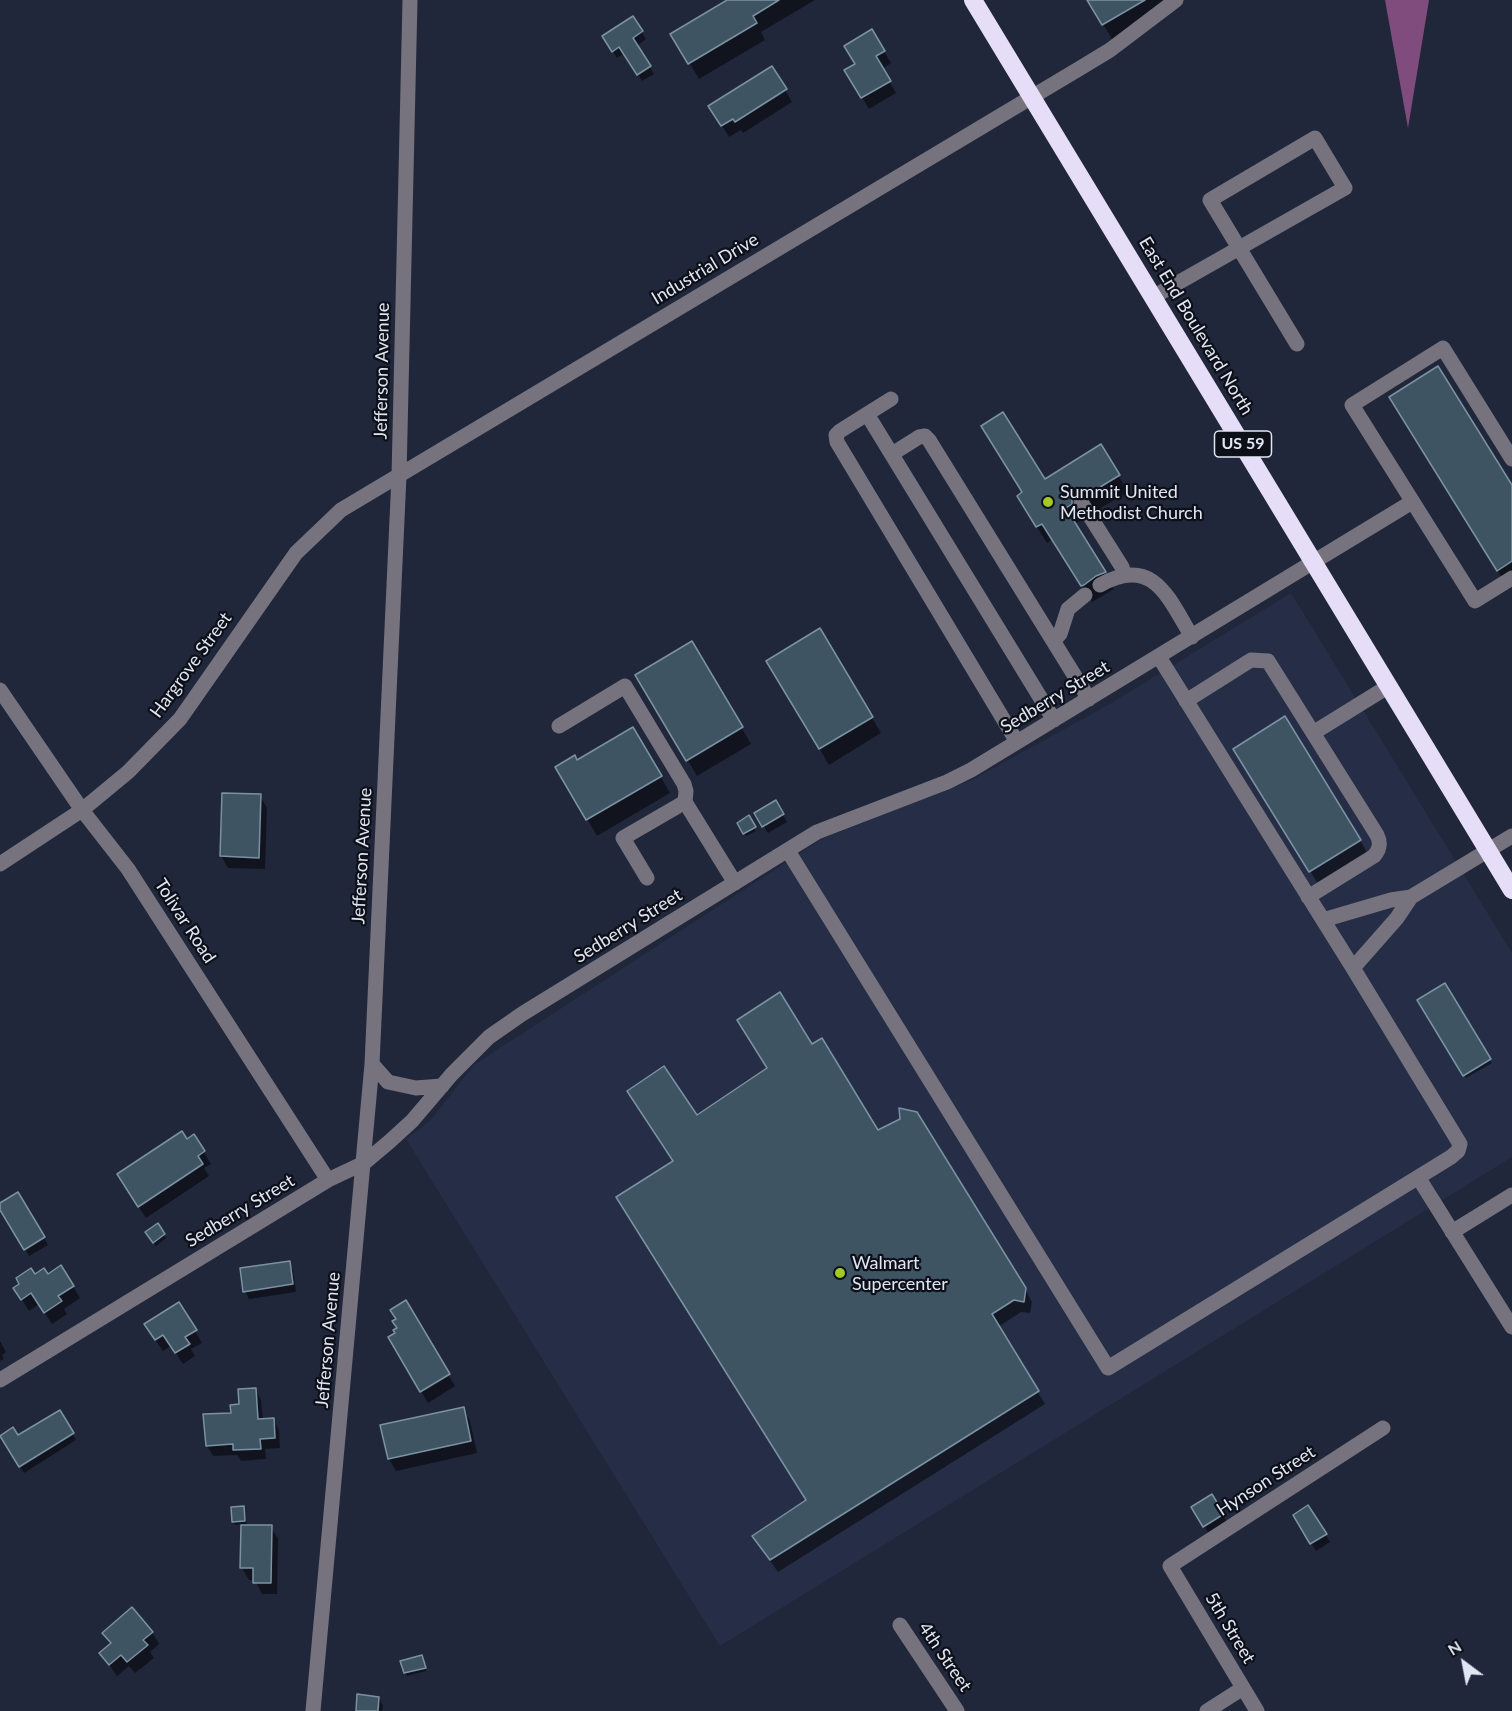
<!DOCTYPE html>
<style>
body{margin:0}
#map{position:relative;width:1512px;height:1711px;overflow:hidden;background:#20273a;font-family:Lato,sans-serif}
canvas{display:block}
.north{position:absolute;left:1434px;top:1633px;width:60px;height:60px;-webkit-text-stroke:4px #0d1019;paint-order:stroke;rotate:328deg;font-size:16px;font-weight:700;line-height:24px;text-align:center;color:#e1e6f3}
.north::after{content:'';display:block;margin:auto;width:21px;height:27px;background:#e1e6f3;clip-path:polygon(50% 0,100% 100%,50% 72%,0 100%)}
</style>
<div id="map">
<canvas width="1512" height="1711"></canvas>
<div class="north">N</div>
</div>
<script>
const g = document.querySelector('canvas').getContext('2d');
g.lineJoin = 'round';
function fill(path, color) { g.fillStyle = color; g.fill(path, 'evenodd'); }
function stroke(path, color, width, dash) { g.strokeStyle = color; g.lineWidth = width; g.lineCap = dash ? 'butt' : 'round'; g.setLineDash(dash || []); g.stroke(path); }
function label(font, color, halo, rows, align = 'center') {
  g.font = font + ' Lato,sans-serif'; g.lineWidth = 4.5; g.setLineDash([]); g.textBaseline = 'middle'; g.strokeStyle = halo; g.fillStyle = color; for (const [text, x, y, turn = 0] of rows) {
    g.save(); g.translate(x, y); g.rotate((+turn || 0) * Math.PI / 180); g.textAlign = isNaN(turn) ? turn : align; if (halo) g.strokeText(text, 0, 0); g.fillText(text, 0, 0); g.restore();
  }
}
fill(new Path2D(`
 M 1291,593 L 1512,953 L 1512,1157 L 720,1646 L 406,1139 L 430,1121 L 474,1065 L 825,837 L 970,781 L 1110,704 Z`), '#262e47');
fill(new Path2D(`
 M 1385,0 L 1429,0 L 1408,128 Z`), '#804c7d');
fill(new Path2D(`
 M 730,0 L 815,0 L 761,32 L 765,40 L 699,79 L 672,34 Z
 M 1089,0 L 1181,0 L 1113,41 Z
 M 633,18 L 646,39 L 637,46 L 654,74 L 642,81 L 625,53 L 617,58 L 604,37 Z
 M 872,31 L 891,63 L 882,69 L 896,93 L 869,109 L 846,70 L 857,64 Z
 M 772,68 L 792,102 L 743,133 L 741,130 L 729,137 L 710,106 Z
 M 1400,413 L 1512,488 L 1512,583 L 1507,586 Z
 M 1118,475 L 1128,492 L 1097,510 L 1091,508 L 1081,515 L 1080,521 L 1075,524 L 1114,589 L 1092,602 L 1053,539 L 1047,543 L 1028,513 L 1044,481 Z
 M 820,630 L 881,733 L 829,765 L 768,661 Z
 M 692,643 L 751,744 L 697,776 L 637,675 Z
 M 633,729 L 670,793 L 597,836 L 557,767 L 577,762 Z
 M 1244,765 L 1360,840 L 1369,856 L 1320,887 Z
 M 260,796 L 267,808 L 265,869 L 228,868 L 221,856 Z
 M 775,802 L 787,822 L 768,833 L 756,814 Z
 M 749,817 L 756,831 L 746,836 L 739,823 Z
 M 1444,985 L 1492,1063 L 1466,1078 L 1419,1000 Z
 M 811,1046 L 878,1132 L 1025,1289 L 1032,1302 L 1030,1313 L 1021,1312 L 998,1327 L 1045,1404 L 778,1572 L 761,1548 L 807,1501 L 675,1162 L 696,1117 Z
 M 194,1136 L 211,1164 L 204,1168 L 209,1176 L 146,1218 L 125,1186 Z
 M 18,1194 L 48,1245 L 29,1256 L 0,1207 L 0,1205 Z
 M 158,1225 L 166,1238 L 156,1246 L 147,1233 Z
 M 289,1262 L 293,1270 L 296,1292 L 249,1299 L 245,1291 Z
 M 61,1267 L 80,1298 L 64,1309 L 67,1314 L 52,1324 L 39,1304 L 29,1311 L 15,1289 L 34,1276 L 48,1276 Z
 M 405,1303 L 455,1386 L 428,1403 L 390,1338 L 397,1333 L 397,1320 Z
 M 195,1331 L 202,1343 L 191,1349 L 195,1356 L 183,1364 L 171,1346 L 163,1351 L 153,1336 Z
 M 0,1341 L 6,1352 L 2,1355 L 4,1359 L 0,1361 Z
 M 255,1389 L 261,1400 L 263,1420 L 273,1420 L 279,1430 L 280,1448 L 265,1449 L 266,1459 L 241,1461 L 237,1455 L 213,1456 L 207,1446 Z
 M 463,1409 L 470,1421 L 477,1453 L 396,1471 L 389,1459 Z
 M 60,1412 L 76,1440 L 24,1473 L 5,1443 Z
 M 1211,1496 L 1227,1522 L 1209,1534 L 1193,1508 Z
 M 244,1507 L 247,1526 L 271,1527 L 278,1539 L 277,1594 L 262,1594 L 255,1580 L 249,1580 L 242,1568 L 242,1524 L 235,1525 L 233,1521 Z
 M 1308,1507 L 1330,1542 L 1316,1551 L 1295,1516 Z
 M 152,1632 L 159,1644 L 150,1652 L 154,1658 L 135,1673 L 129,1666 L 117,1676 L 101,1653 L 111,1645 L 104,1633 Z
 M 423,1660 L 426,1671 L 407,1676 L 405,1673 Z
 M 379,1698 L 383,1706 L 382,1711 L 357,1711 Z`), '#0007');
const building = new Path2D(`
 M 727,0 L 779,0 L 753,16 L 757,23 L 688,64 L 670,34 Z
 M 1087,0 L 1145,0 L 1102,25 Z
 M 633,16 L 643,31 L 633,38 L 651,66 L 637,75 L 619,47 L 612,52 L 602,36 Z
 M 872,29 L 885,51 L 876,56 L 891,81 L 861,98 L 844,70 L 855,64 L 844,46 Z
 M 772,66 L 787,89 L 735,122 L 733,119 L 721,126 L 708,106 Z
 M 1438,366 L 1512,485 L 1512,561 L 1497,571 L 1389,397 Z
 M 1003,412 L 1045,479 L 1101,444 L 1120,475 L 1087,495 L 1081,492 L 1076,494 L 1072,498 L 1072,504 L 1066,508 L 1106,572 L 1096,576 L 1084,585 L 1081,586 L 1042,524 L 1036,527 L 1017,496 L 1022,492 L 981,426 Z
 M 820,628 L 873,717 L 819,749 L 766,661 Z
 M 692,641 L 743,727 L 686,761 L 635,675 Z
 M 1285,716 L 1361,840 L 1309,872 L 1233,749 Z
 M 633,727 L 662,776 L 586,820 L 555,767 L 575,755 L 577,760 Z
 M 222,793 L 261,794 L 259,858 L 220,856 Z
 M 776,800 L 784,814 L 762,827 L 754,813 Z
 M 749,815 L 756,827 L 743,834 L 737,823 Z
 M 1445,983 L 1491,1059 L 1463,1076 L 1417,1000 Z
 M 780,992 L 812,1044 L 822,1038 L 878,1130 L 900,1119 L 899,1108 L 917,1112 L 1026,1288 L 1024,1302 L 1014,1300 L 992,1314 L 1039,1391 L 770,1560 L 752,1536 L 806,1500 L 616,1197 L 673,1161 L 627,1091 L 664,1066 L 697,1115 L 767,1068 L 737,1020 Z
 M 182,1131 L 187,1139 L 194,1134 L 205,1151 L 198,1156 L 203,1164 L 138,1207 L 117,1174 Z
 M 18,1192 L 45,1237 L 24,1250 L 0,1210 L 0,1203 Z
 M 158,1223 L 165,1234 L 153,1243 L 145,1232 Z
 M 290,1261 L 293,1284 L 243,1292 L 240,1268 Z
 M 61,1265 L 74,1286 L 58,1296 L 62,1301 L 44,1313 L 31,1293 L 21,1300 L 13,1288 L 19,1284 L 16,1278 L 31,1268 L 35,1274 L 44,1268 L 48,1274 Z
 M 406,1300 L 450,1374 L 420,1392 L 388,1337 L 395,1333 L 393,1330 L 397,1328 L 392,1321 L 396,1319 L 390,1310 Z
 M 179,1302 L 197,1330 L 185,1337 L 190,1344 L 175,1353 L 163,1335 L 155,1340 L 144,1324 Z
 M 256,1388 L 258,1419 L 274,1418 L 275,1438 L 260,1439 L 261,1449 L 233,1450 L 233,1444 L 206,1446 L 203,1414 L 231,1413 L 230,1405 L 239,1404 L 238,1389 Z
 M 464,1407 L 471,1441 L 388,1459 L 380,1425 Z
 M 60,1410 L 74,1433 L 19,1467 L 0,1436 L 13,1427 L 18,1435 Z
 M 1212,1494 L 1224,1514 L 1203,1527 L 1191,1507 Z
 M 1308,1505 L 1327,1534 L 1310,1544 L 1293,1515 Z
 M 244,1506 L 245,1521 L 232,1522 L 231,1507 Z
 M 241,1525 L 272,1525 L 271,1583 L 253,1583 L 253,1568 L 240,1568 Z
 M 132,1607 L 153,1632 L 143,1640 L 148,1645 L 127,1662 L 121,1655 L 109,1665 L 99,1653 L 111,1643 L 102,1633 Z
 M 422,1655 L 426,1668 L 404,1673 L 400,1661 Z
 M 357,1694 L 379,1697 L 378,1711 L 356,1711 Z`);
fill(building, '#3e5463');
stroke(building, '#7b92a3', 1.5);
stroke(new Path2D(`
 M 1153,297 L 1345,188 L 1315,138 L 1210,200 L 1297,344
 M 867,414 L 891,399
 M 892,454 L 919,437 L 925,436 L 929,440 L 1089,699
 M 1512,459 L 1443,348 L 1352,405 L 1475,601 L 1512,578
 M 1081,502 L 1122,567 L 1124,574
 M 1100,585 C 1153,555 1168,597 1192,637
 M 1053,641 L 1060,634 L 1068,609 L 1085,595
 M 0,690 L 82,810 L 128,869 L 328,1180
 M 1186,701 L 1251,660 L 1268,661 L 1377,835 C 1381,843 1380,849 1374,856 L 1308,897
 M 559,726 L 625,686 L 684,784 L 686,791 L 685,802 L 735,883
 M 1313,733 L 1389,686
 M 1017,742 L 837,442 L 836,435 L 840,431 L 867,414 L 1054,720
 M 788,851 L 1108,1368 L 1451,1157 L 1458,1151 L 1460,1144 L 1353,968 L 1159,657
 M 0,864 L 82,810 L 128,772 L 180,719 L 296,553 L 341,510 L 1082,67 L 1110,50 L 1176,0
 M 647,878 L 623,838 L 685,802
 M 1323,920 L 1391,900 L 1411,897 L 1512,836
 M 1353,968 L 1397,918 L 1411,897
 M 372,1064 L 388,1082 L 416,1088 L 442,1086
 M 1418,1177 L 1512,1327
 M 1452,1232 L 1512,1195
 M 0,1380 L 328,1180 L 364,1163 L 389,1142 L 412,1121 L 452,1074 L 489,1037 L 522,1014 L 817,832 L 947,782 L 971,770 L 1412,502
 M 900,1625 L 957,1711
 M 313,1711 L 372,1064 L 399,476 L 410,0
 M 1207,1711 L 1243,1688
 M 1257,1711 L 1170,1566 L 1383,1428`), '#76737e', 15);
stroke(new Path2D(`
 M 973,0 L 1512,890`), '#e6def8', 18);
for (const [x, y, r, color] of [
 [1048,502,6,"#a3c927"],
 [840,1273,6,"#a3c927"]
]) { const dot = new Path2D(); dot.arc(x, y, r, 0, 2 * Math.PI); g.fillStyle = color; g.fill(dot); stroke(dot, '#0d1019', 2); }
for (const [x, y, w] of [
 [1243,444,57]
]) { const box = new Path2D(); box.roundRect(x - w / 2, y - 13, w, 26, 4.5); g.fillStyle = '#0d1019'; g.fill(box); stroke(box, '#e1e6f3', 1.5); }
label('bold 16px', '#e1e6f3', null, [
 ["US 59",1243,444]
]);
label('18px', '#e1e6f3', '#0d1019', [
 ["Industrial Drive",705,269,-31],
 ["East End Boulevard North",1196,326,59],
 ["Jefferson Avenue",382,371,-89],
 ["Hargrove Street",191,665,-54],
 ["Sedberry Street",1055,697,-31],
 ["Jefferson Avenue",362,856,-87],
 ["Tolivar Road",185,921,57],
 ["Sedberry Street",628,926,-32],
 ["Sedberry Street",240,1211,-31],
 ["Jefferson Avenue",328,1340,-85],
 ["Hynson Street",1266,1481,-33],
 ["5th Street",1230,1628,59],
 ["4th Street",945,1657,56]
]);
label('18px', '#e1e6f3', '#0d1019', [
 ["Summit United",1060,492],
 ["Methodist Church",1060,513],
 ["Walmart",852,1263],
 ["Supercenter",852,1284]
], 'left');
</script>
